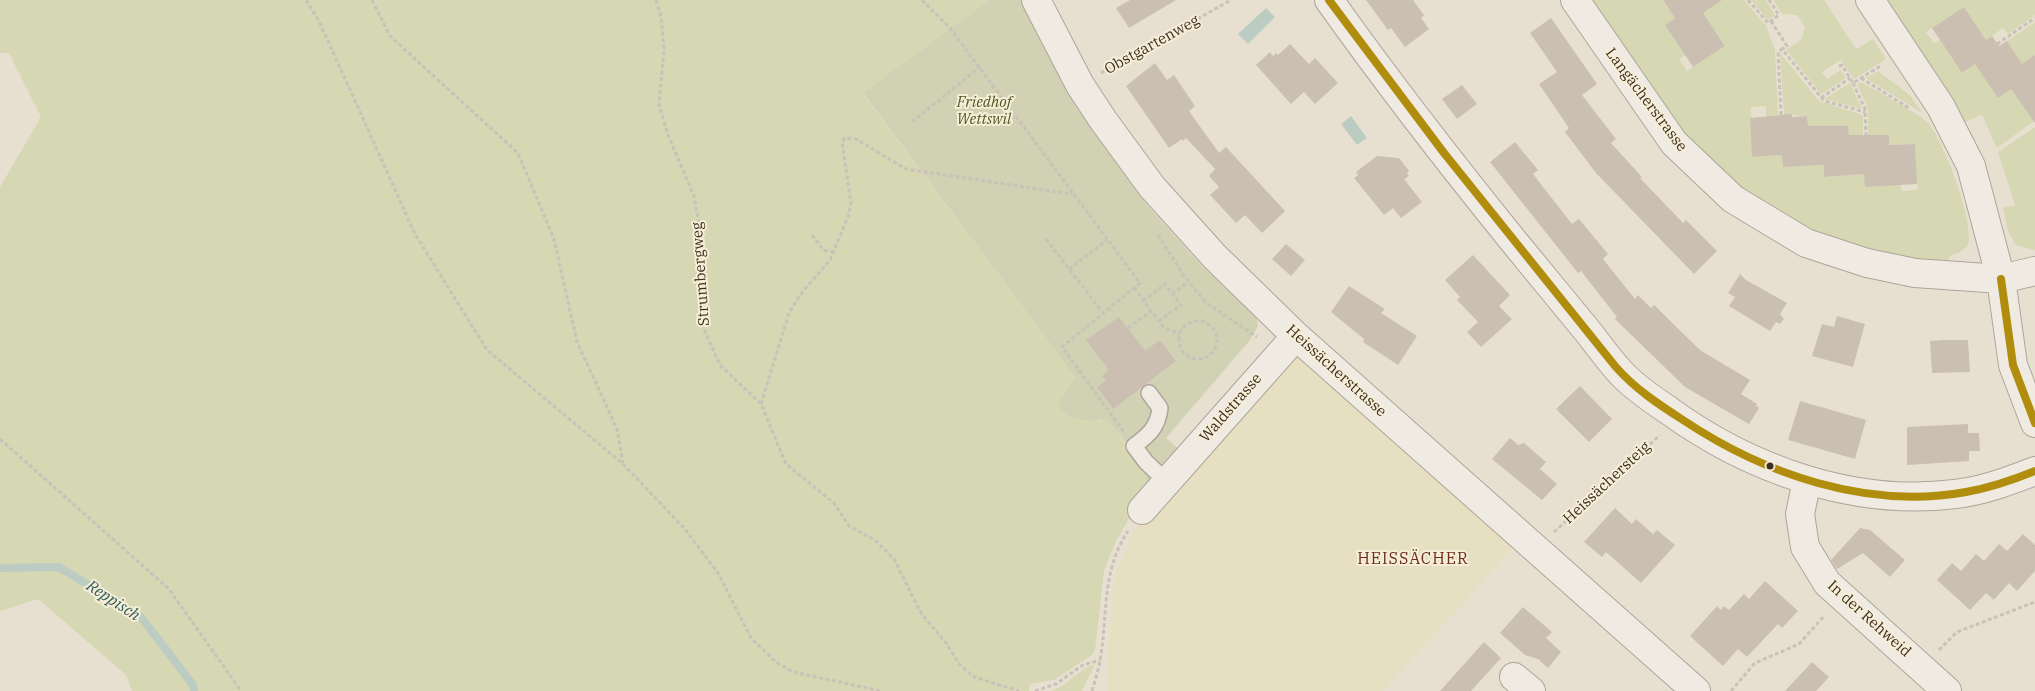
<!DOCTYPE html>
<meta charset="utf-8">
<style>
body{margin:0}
canvas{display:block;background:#e7e0d1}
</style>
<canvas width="2035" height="691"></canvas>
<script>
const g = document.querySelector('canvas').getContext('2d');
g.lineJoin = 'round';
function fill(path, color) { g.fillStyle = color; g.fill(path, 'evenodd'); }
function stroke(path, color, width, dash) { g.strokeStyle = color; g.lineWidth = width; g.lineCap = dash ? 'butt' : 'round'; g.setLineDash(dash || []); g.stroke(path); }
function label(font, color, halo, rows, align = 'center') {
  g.font = font + ' "IBM Plex Serif",serif'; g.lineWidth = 4; g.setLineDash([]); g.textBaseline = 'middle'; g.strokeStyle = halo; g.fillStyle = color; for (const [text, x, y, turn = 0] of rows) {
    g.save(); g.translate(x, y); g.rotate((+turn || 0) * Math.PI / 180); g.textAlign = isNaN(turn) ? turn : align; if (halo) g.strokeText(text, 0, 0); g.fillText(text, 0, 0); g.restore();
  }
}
fill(new Path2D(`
 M 1290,358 L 1304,358 L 1516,545 L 1383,691 L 1108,691 L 1108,646 L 1114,577 L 1134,530 Z`), '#e6dfc2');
fill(new Path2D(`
 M 0,0 L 990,0 L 863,94 L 1075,377 L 1060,401 L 1063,413 L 1101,421 L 1106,417 L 1146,474 L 1148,485 L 1115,543 L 1104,571 L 1095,650 L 1092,655 L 1054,680 L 1030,684 L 1029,691 L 132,691 L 126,675 L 38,599 L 0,611 L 0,187 L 41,117 L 9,53 L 0,53 Z
 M 1589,0 L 1663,0 L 1675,18 L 1665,25 L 1685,55 L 1679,59 L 1687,71 L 1725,46 L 1703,13 L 1710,0 L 1744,0 L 1766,26 L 1775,50 L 1778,115 L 1766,116 L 1766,106 L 1751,107 L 1752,157 L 1782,155 L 1783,167 L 1824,165 L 1825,177 L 1864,174 L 1901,185 L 1902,191 L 1917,190 L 1915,144 L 1889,145 L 1889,135 L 1868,135 L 1868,109 L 1857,84 L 1861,82 C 1874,90 1921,114 1929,124 C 1944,142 1975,224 1968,246 L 1958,253 L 1949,256 L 1948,263 C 1854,256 1760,220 1695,148 C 1654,104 1623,50 1589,0 Z
 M 1751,0 L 1766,0 L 1775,15 L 1768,20 Z
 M 1773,0 L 1824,0 L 1856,49 L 1873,39 L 1886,59 L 1854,79 L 1841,60 L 1822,72 L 1827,79 L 1841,70 L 1846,78 L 1821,94 L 1786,50 L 1801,40 L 1805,27 L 1797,15 L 1782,14 Z
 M 1883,0 L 2035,0 L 2035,15 L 2008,34 L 2003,28 L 1986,40 L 1964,7 L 1926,32 L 1934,43 L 1940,40 L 1962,73 L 1975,64 L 2011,89 L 2034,121 L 1997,148 L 1982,115 L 1965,122 Z
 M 2035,22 L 2035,55 L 2022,64 L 2007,41 Z
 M 1780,53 L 1819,101 L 1863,115 L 1863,135 L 1849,135 L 1848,126 L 1808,126 L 1807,116 L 1784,115 Z
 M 1878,71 L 1910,95 L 1922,113 L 1866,78 Z
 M 1850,83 L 1862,109 L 1824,99 Z
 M 2035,127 L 2035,250 L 2034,250 L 2016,245 L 2008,231 L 2003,208 L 2015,205 L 1998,152 Z
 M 1095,664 L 1082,691 L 1051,691 C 1069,686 1077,669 1095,664 Z`), '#d6d7b3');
fill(new Path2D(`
 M 990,0 L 1023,0 L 1119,164 L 1146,204 L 1202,266 L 1257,318 L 1258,326 L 1250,340 L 1166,438 L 1181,451 L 1148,485 C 1143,459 1121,438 1106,418 C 1095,424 1067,419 1059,408 L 1060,401 L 1075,377 L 863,93 Z`), '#d1d1b3');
fill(new Path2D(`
 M 1266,8 L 1275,17 L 1248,44 L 1238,34 Z
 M 1351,116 L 1367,138 L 1357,145 L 1341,124 Z`), '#bcccc2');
stroke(new Path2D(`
 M 0,568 L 59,567 L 141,617 L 193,685 L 194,691`), '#bcccc2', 8);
fill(new Path2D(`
 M 1130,0 L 1176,0 L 1129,28 L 1116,8 Z
 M 1366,0 L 1413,0 L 1424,15 L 1421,18 L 1429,29 L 1405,47 L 1391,28 L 1388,30 Z
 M 1663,0 L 1722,0 L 1703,13 L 1725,46 L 1693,67 L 1665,25 L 1675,18 Z
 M 1964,7 L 1986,40 L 1992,36 L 1999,46 L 2007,41 L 2022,64 L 2035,55 L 2035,123 L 2011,89 L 1998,98 L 1975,64 L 1962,73 L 1932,28 Z
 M 1551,18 L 1597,84 L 1582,95 L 1616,139 L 1611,143 L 1642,177 L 1640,178 L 1683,223 L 1686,220 L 1717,251 L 1694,274 L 1596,173 L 1565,132 L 1569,128 L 1539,84 L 1557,72 L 1530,33 Z
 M 1290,44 L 1309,64 L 1315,58 L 1338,83 L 1315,104 L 1304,92 L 1291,104 L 1256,65 L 1270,52 L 1273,56 L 1276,53 L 1278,55 Z
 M 1155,63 L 1167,80 L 1174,75 L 1195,106 L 1189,111 L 1219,153 L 1226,147 L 1285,211 L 1262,233 L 1245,215 L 1236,223 L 1210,195 L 1219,187 L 1209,176 L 1215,169 L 1186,138 L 1183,141 L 1182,139 L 1169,148 L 1126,86 Z
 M 1462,85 L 1477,104 L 1457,119 L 1442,99 Z
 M 1792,114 L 1792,117 L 1807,116 L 1808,126 L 1848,126 L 1849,135 L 1889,135 L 1889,145 L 1915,144 L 1917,184 L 1865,187 L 1864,174 L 1824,177 L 1824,165 L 1783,167 L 1782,155 L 1752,157 L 1750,118 Z
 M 1515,142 L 1538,170 L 1533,174 L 1572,224 L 1579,219 L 1608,254 L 1603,259 L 1635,299 L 1638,295 L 1651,308 L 1654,305 L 1700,350 L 1750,380 L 1741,394 L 1757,404 L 1756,406 L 1759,408 L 1749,424 L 1685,387 L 1615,319 L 1617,317 L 1581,271 L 1578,273 L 1490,162 Z
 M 1377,156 L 1399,158 L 1409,171 L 1407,173 L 1409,176 L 1404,179 L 1422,202 L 1401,218 L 1393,208 L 1384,215 L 1354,178 L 1358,175 L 1356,172 Z
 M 1286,244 L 1305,260 L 1291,276 L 1272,259 Z
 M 1473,255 L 1510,295 L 1499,306 L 1512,319 L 1481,347 L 1467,332 L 1478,322 L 1457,300 L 1460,297 L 1445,280 Z
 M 1740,274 L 1746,280 L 1787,303 L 1780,314 L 1784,319 L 1780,324 L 1776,322 L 1770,331 L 1729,306 L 1735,297 L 1728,293 Z
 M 1349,286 L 1385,309 L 1381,313 L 1417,336 L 1398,365 L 1363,342 L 1364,339 L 1331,312 Z
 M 1837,316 L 1865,324 L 1853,367 L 1812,356 L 1822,324 L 1834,327 Z
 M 1119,317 L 1145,351 L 1160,340 L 1176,361 L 1113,409 L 1097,387 L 1106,380 L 1102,376 L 1109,370 L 1086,340 Z
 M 1945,340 L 1968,340 L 1970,372 L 1932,373 L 1930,341 Z
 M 1580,386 L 1612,419 L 1589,442 L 1556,409 Z
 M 1800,401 L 1866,420 L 1855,459 L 1788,440 Z
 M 1968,424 L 1968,433 L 1979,433 L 1980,451 L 1969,451 L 1969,461 L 1907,465 L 1907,427 Z
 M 1510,438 L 1518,445 L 1524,443 L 1546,462 L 1540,469 L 1557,484 L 1542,500 L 1492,459 Z
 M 1615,508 L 1632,524 L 1636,519 L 1653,534 L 1657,530 L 1675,545 L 1641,583 L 1606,552 L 1602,557 L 1584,542 Z
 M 1860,528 L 1870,530 L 1905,560 L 1890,577 L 1863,553 L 1837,569 L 1831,560 Z
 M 2023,534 L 2035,545 L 2035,571 L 2017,591 L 2009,583 L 1994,600 L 1986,593 L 1970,610 L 1937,580 L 1952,563 L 1961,571 L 1976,554 L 1984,561 L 1999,544 L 2007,551 Z
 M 1765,581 L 1798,611 L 1782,628 L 1778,624 L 1747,657 L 1738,649 L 1723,666 L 1690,636 L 1717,606 L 1721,610 L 1724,606 L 1729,610 L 1744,594 L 1749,599 Z
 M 1523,607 L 1552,632 L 1546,638 L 1561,652 L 1548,668 L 1538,659 L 1525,655 L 1500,633 Z
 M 1484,642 L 1501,658 L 1471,691 L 1440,691 Z
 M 1812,662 L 1829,677 L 1816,691 L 1785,691 Z`), '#cbbfb2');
const lane = new Path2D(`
 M 1149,393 L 1160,408 C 1158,427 1149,435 1134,446 L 1146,462 L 1167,482`);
const street = new Path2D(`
 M 1036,0 L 1080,85 L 1103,120 L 1152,187 L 1215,257 L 1296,336 L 1696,691
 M 1329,0 C 1388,83 1451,164 1515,243 C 1540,273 1564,303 1589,333 C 1600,347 1611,363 1624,376 C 1637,389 1653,400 1668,410 C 1749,469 1854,507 1955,494 C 1983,491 2009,481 2035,471
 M 1575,0 L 1674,143 L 1733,199 L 1806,243 L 1867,263 L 1915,273 L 2001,279 L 2035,271
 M 1870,0 L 1941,107 L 1971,166 L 2001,279 L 2013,365 L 2035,423
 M 1807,480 L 1800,514 L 1805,547 L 1827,583 L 1947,691
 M 1142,510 L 1296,336
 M 1514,677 L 1531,691`);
stroke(lane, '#ada599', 18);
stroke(street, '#ada599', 30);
stroke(new Path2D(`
 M 306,0 L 319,21 L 415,234 L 487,350 L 623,464 L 684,528 L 718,573 L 751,638 L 776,662 L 793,672 L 881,691
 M 372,0 L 390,36 L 518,153 L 554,239 L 577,342 L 617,429 L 623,463
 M 656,0 L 661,17 L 664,50 L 659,104 L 668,135 L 694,196 L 699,224 L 698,274 L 705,332 L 720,365 L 761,404 L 786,464 L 834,503 L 849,526 L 875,540 L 894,559 L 921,613 L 946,643 L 960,665 L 974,677 L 1019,691
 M 922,0 L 950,28 L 1140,283 L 1062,347 L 1124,432
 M 1748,0 L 1768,23 L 1779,15 L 1769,0
 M 1771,21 L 1787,46 L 1782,49
 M 1997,44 L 2035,18
 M 1839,66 L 1842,65 L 1853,83 L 1882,65
 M 1101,73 L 1231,0
 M 1861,78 L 1909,108
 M 1853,83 L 1865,109 L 1866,135
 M 1821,98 L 1850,78
 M 1781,115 L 1778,52 L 1782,49 L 1824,101 L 1865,112
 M 912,122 L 980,67
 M 812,235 L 823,250 L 833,252
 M 1158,235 L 1182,273 L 1205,302 L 1257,337
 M 1046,239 L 1103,313
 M 1069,269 L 1107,240
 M 1134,288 L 1164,328 L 1180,334
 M 1172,294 L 1188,282
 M 1143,301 L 1165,284 L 1181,305 L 1159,321
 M1179 340a19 19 0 1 1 38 0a19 19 0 1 1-38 0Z
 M 1128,328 L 1151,311
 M 761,404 L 789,313 L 800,295 L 830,260 L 848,217 L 851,203 L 842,142 L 845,138 L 856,139 L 906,169 L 1072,194
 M 0,439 L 169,589 L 241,691
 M 1554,532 L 1660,435
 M 1939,650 L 1957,632 L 2035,602
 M 1035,691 L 1056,684 L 1083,665 L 1100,660
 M 1092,691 C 1095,681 1098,671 1100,661 C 1108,616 1101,571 1128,531
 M 1731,691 L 1755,663 L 1799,644 L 1825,615`), '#c8c2b9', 3, [4, 2.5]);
stroke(lane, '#efebe3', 15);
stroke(street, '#efebe3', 28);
stroke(new Path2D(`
 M 1329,0 L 1444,153 L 1615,366 C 1634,388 1658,404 1683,420 C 1764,474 1867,510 1966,492 C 1990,488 2013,480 2035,471
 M 2001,279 L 2013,365 L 2035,423`), '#b18d0d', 8);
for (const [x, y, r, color] of [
 [1770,466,4.5,"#3d2e20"]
]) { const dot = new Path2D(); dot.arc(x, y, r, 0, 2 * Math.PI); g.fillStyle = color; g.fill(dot); stroke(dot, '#f7eed8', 2); }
label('15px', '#3d2e20', '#f7eed8', [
 ["Obstgartenweg",1152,45,-29],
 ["Langächerstrasse",1646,100,53],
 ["Strumbergweg",701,274,-94],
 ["Heissächerstrasse",1336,371,42],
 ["Waldstrasse",1231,408,-49],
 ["Heissächersteig",1607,483,-43],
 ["In der Rehweid",1869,619,42]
]);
label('italic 15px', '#4d5a26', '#f7eed8', [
 ["Friedhof",984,103],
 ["Wettswil",984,120]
]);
g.letterSpacing = '1px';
label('16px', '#6b2e1e', '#f7eed8', [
 ["HEISSÄCHER",1413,559]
]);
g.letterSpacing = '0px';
label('italic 16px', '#2f5d5a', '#f7eed8', [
 ["Reppisch",113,601,33]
]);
</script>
